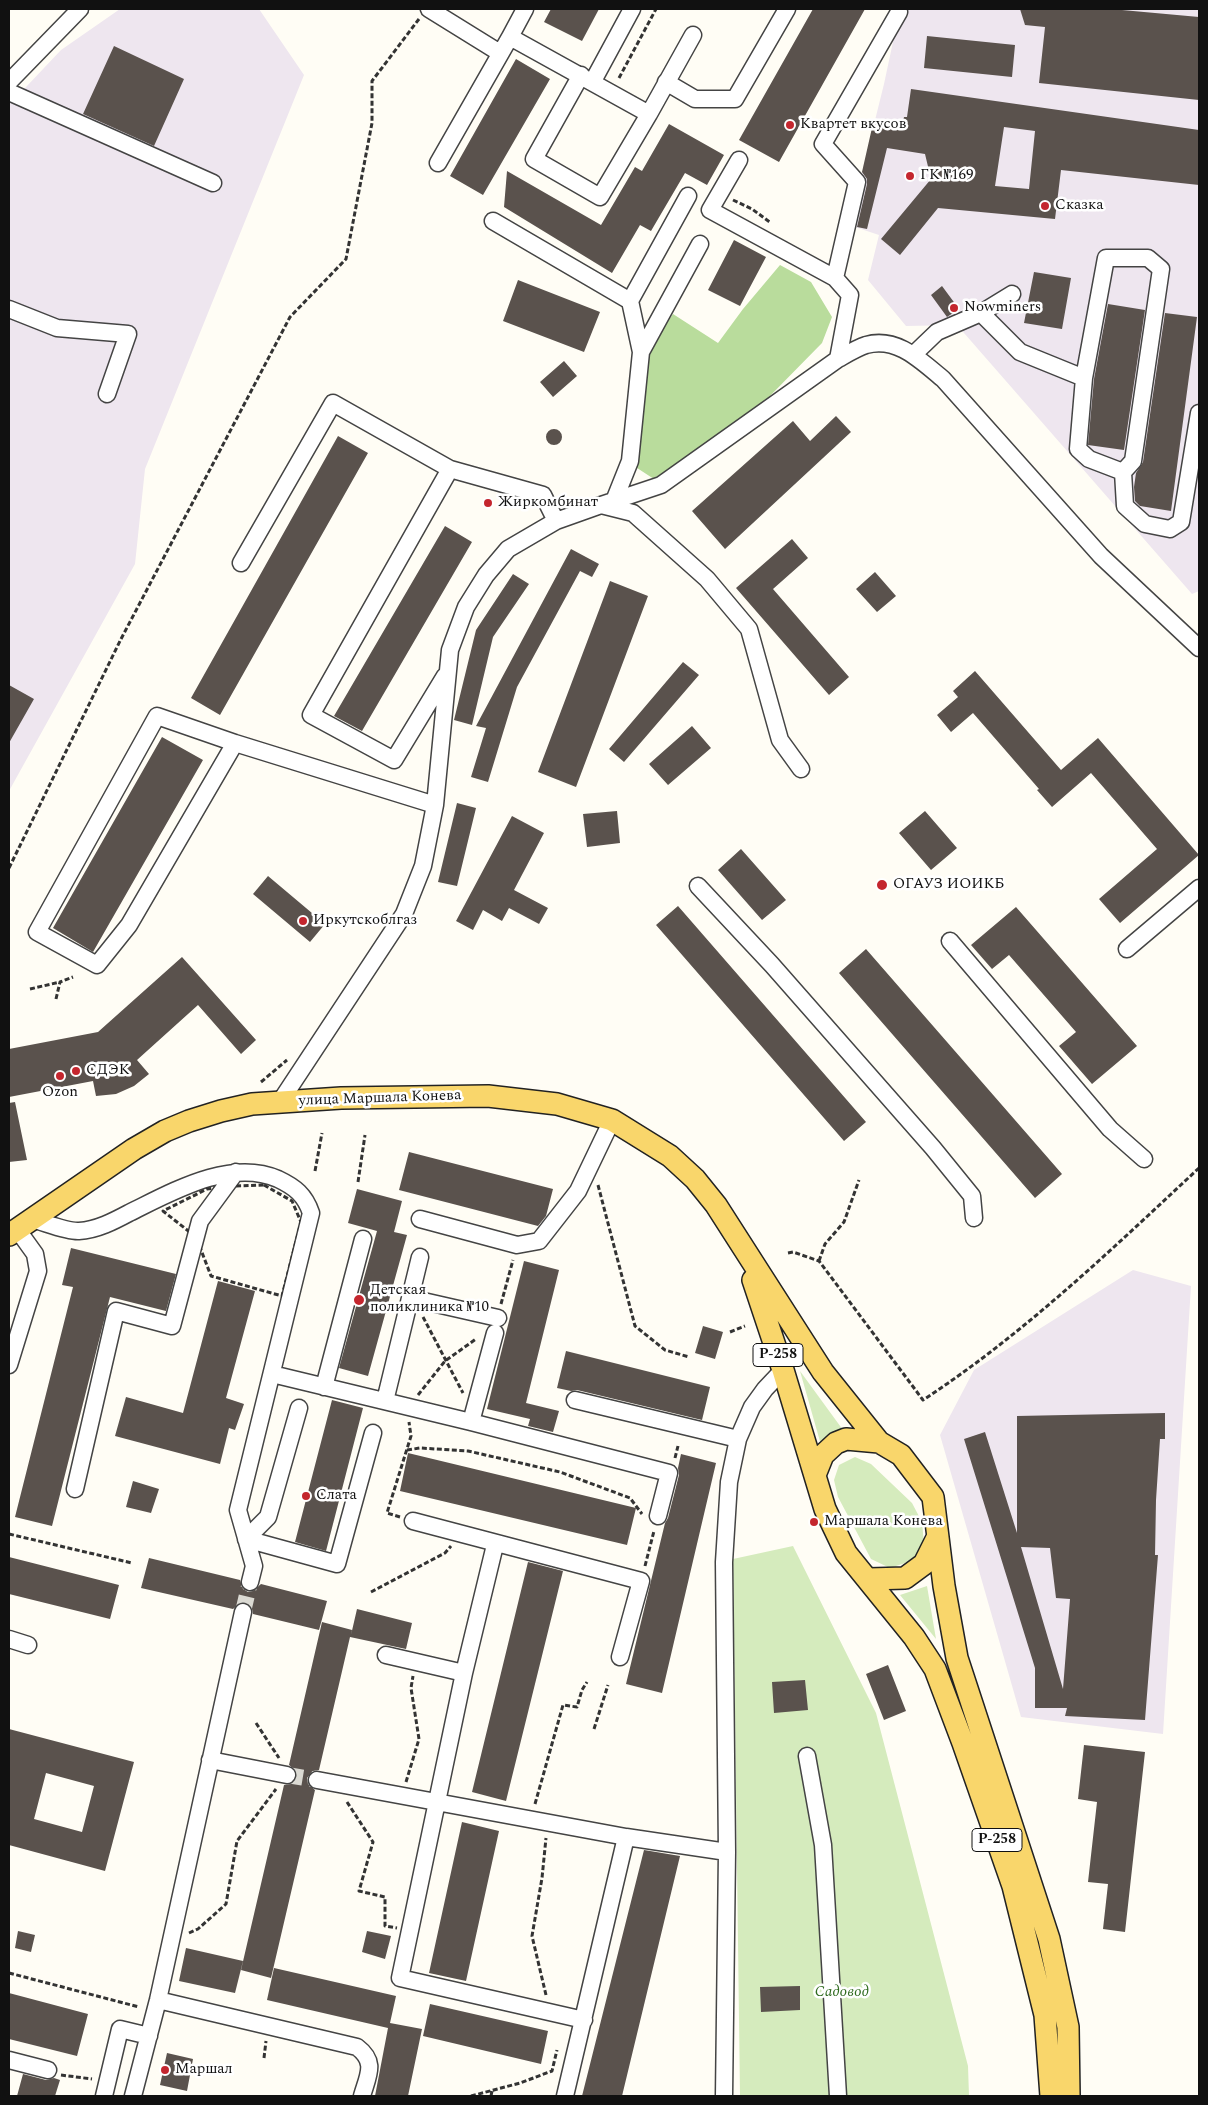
<!DOCTYPE html>
<meta charset="utf-8">
<style>
body{margin:0}
#map{position:relative;width:1208px;height:2105px;overflow:hidden;background:#fffdf5;font-family:Spectral,serif}
canvas{display:block}
.frame{position:absolute;inset:0;border:10px solid #111;pointer-events:none}
</style>
<div id="map">
<canvas width="1208" height="2105"></canvas>
<div class="frame"></div>
</div>
<script>
const g = document.querySelector('canvas').getContext('2d');
g.lineJoin = 'round';
function fill(path, color) { g.fillStyle = color; g.fill(path, 'evenodd'); }
function stroke(path, color, width, dash) { g.strokeStyle = color; g.lineWidth = width; g.lineCap = dash ? 'butt' : 'round'; g.setLineDash(dash || []); g.stroke(path); }
function label(font, color, halo, rows, align = 'center') {
  g.font = font + ' Spectral,serif'; g.lineWidth = 5; g.setLineDash([]); g.textBaseline = 'middle'; g.strokeStyle = halo; g.fillStyle = color; for (const [text, x, y, turn = 0] of rows) {
    g.save(); g.translate(x, y); g.rotate((+turn || 0) * Math.PI / 180); g.textAlign = isNaN(turn) ? turn : align; if (halo) g.strokeText(text, 0, 0); g.fillText(text, 0, 0); g.restore();
  }
}
fill(new Path2D(`
 M 120,9 L 259,9 L 304,75 L 145,469 L 135,564 L 9,791 L 9,105 L 61,50 Z
 M 900,9 L 1199,9 L 1199,591 L 1192,594 L 957,325 L 906,326 L 868,280 L 879,235 L 849,225 L 884,84 Z
 M 1133,1270 L 1191,1286 L 1163,1734 L 1021,1717 L 940,1435 L 974,1370 Z`), '#eee6ef');
fill(new Path2D(`
 M 800,1371 L 843,1430 L 821,1445 Z
 M 855,1457 L 871,1464 L 912,1503 L 922,1522 L 924,1544 L 917,1555 L 905,1563 L 890,1568 L 871,1559 L 838,1497 L 834,1480 L 839,1465 Z
 M 793,1546 L 876,1713 L 968,2066 L 969,2096 L 740,2096 L 733,1559 Z
 M 927,1586 L 936,1639 L 900,1595 Z`), '#d5ebbd');
fill(new Path2D(`
 M 780,265 L 811,282 L 832,317 L 822,343 L 766,400 L 657,481 L 634,466 L 644,355 L 673,314 L 718,343 L 743,309 Z`), '#b9dc9c');
fill(new Path2D(`
 M 551,9 L 599,9 L 582,41 L 544,22 Z
 M 813,9 L 865,9 L 779,162 L 739,140 Z
 M 1020,9 L 1111,9 L 1199,17 L 1199,100 L 1039,83 L 1045,27 L 1025,25 Z
 M 927,36 L 1015,45 L 1012,77 L 924,68 Z
 M 114,46 L 184,79 L 154,146 L 83,114 Z
 M 516,59 L 550,79 L 483,195 L 450,176 Z
 M 911,89 L 1199,130 L 1199,185 L 1061,170 L 1055,219 L 938,208 L 900,255 L 881,239 L 931,179 L 925,154 L 887,148 L 867,229 L 857,227 L 867,184 L 867,179 L 862,172 L 874,119 L 902,126 L 904,117 L 907,117 ZM 1004,127 L 1035,131 L 1029,189 L 995,186 Z
 M 669,124 L 724,155 L 707,185 L 685,173 L 651,231 L 640,225 L 612,273 L 504,207 L 507,171 L 601,225 L 635,167 L 642,171 Z
 M 734,240 L 766,257 L 740,306 L 708,290 Z
 M 1034,272 L 1071,278 L 1062,329 L 1024,323 Z
 M 518,280 L 600,312 L 584,352 L 503,321 Z
 M 942,286 L 959,309 L 947,317 L 931,295 Z
 M 1108,304 L 1145,310 L 1124,450 L 1088,445 L 1094,379 Z
 M 1165,313 L 1197,317 L 1171,511 L 1140,506 L 1135,501 L 1134,487 L 1136,473 L 1143,462 Z
 M 564,361 L 577,376 L 553,397 L 540,382 Z
 M 836,416 L 851,432 L 725,549 L 692,511 L 793,421 L 810,441 Z
 M546 437a8 8 0 1 1 16 0a8 8 0 1 1-16 0Z
 M 338,436 L 368,453 L 220,715 L 191,698 Z
 M 445,526 L 472,542 L 362,731 L 334,716 Z
 M 792,539 L 808,558 L 773,589 L 849,677 L 829,695 L 736,588 Z
 M 571,549 L 599,564 L 592,577 L 580,571 L 517,687 L 488,782 L 471,777 L 486,728 L 476,726 Z
 M 875,572 L 896,596 L 877,612 L 856,589 Z
 M 513,574 L 529,584 L 493,637 L 472,725 L 454,720 L 476,630 Z
 M 610,581 L 648,596 L 576,787 L 538,772 Z
 M 683,662 L 699,675 L 624,762 L 609,749 Z
 M 975,671 L 1061,770 L 1098,738 L 1199,855 L 1120,923 L 1099,899 L 1157,849 L 1091,773 L 1052,807 L 1037,790 L 1039,789 L 973,713 L 951,732 L 937,715 L 958,697 L 953,691 Z
 M 9,685 L 34,699 L 9,743 Z
 M 692,726 L 711,748 L 668,785 L 649,764 Z
 M 162,737 L 203,760 L 93,952 L 53,928 Z
 M 457,803 L 476,808 L 457,886 L 438,882 Z
 M 617,811 L 620,843 L 587,847 L 583,814 Z
 M 925,811 L 957,848 L 931,870 L 899,833 Z
 M 512,816 L 544,833 L 514,890 L 548,908 L 539,924 L 509,908 L 502,921 L 483,910 L 473,930 L 456,921 Z
 M 741,849 L 786,900 L 762,920 L 718,870 Z
 M 268,876 L 325,924 L 310,942 L 253,894 Z
 M 678,906 L 866,1122 L 844,1141 L 656,925 Z
 M 1016,907 L 1137,1046 L 1092,1084 L 1059,1046 L 1076,1032 L 1009,955 L 992,969 L 971,945 Z
 M 866,949 L 1062,1174 L 1035,1198 L 839,973 Z
 M 182,957 L 256,1040 L 241,1054 L 198,1005 L 137,1060 L 149,1074 L 134,1086 L 116,1094 L 96,1096 L 93,1081 L 9,1097 L 9,1049 L 98,1032 Z
 M 15,1102 L 27,1160 L 9,1162 L 9,1103 Z
 M 409,1152 L 553,1189 L 546,1216 L 538,1226 L 399,1190 Z
 M 357,1189 L 402,1201 L 394,1232 L 407,1235 L 368,1376 L 339,1368 L 377,1231 L 348,1223 Z
 M 71,1248 L 176,1274 L 166,1311 L 110,1297 L 52,1526 L 15,1517 L 73,1287 L 62,1285 Z
 M 524,1261 L 559,1270 L 526,1403 L 559,1411 L 553,1432 L 528,1426 L 530,1419 L 487,1409 Z
 M 218,1281 L 255,1291 L 226,1398 L 244,1404 L 235,1430 L 229,1428 L 220,1464 L 115,1436 L 126,1397 L 183,1413 Z
 M 703,1326 L 723,1332 L 715,1359 L 695,1353 Z
 M 566,1351 L 710,1387 L 702,1420 L 577,1390 L 571,1391 L 557,1388 Z
 M 332,1400 L 363,1408 L 326,1551 L 295,1542 Z
 M 1165,1413 L 1165,1439 L 1160,1439 L 1156,1500 L 1155,1555 L 1158,1555 L 1145,1720 L 1065,1716 L 1067,1708 L 1035,1708 L 1035,1668 L 964,1439 L 985,1432 L 1017,1533 L 1017,1416 ZM 1021,1547 L 1050,1548 L 1056,1598 L 1070,1599 L 1063,1689 Z
 M 408,1453 L 636,1508 L 627,1545 L 400,1491 Z
 M 681,1454 L 716,1463 L 662,1693 L 626,1684 L 665,1523 L 668,1518 L 679,1475 L 678,1468 Z
 M 133,1481 L 159,1489 L 151,1513 L 126,1507 Z
 M 9,1557 L 119,1585 L 110,1619 L 9,1594 Z
 M 149,1558 L 240,1580 L 243,1589 L 248,1592 L 253,1591 L 261,1584 L 327,1601 L 319,1630 L 253,1614 L 252,1609 L 246,1602 L 240,1603 L 233,1609 L 141,1588 Z
 M 528,1562 L 563,1571 L 506,1801 L 472,1792 Z
 M 357,1609 L 412,1623 L 406,1649 L 350,1637 L 319,1770 L 313,1771 L 307,1778 L 308,1784 L 315,1790 L 271,1978 L 241,1970 L 284,1785 L 291,1784 L 297,1777 L 296,1771 L 289,1765 L 322,1622 L 352,1630 L 351,1635 Z
 M 888,1665 L 906,1711 L 884,1720 L 866,1674 Z
 M 805,1680 L 808,1710 L 774,1713 L 772,1682 Z
 M 9,1729 L 134,1762 L 105,1871 L 9,1845 ZM 46,1773 L 94,1786 L 82,1832 L 34,1819 Z
 M 1084,1745 L 1145,1752 L 1125,1932 L 1103,1929 L 1108,1884 L 1088,1882 L 1097,1802 L 1078,1799 Z
 M 462,1822 L 499,1831 L 466,1981 L 429,1973 Z
 M 644,1850 L 680,1856 L 622,2096 L 582,2096 Z
 M 18,1931 L 35,1935 L 31,1952 L 15,1948 Z
 M 367,1931 L 391,1936 L 385,1959 L 362,1952 Z
 M 186,1948 L 243,1961 L 235,1993 L 179,1981 Z
 M 274,1968 L 396,1996 L 390,2023 L 422,2029 L 408,2096 L 375,2096 L 388,2028 L 267,2000 Z
 M 800,1986 L 800,2010 L 761,2012 L 760,1987 Z
 M 9,1993 L 88,2014 L 77,2056 L 9,2039 Z
 M 430,2004 L 548,2031 L 541,2064 L 423,2036 Z
 M 167,2053 L 193,2059 L 187,2091 L 160,2085 Z
 M 23,2074 L 46,2080 L 54,2078 L 60,2080 L 55,2096 L 17,2096 Z`), '#5a524d');
stroke(new Path2D(`
 M 243,1612 L 250,1582
 M 287,1775 L 317,1780`), '#dbdad3', 16, [16, 8]);
const minor = new Path2D(`
 M 429,9 L 500,53
 M 510,37 L 525,9
 M 593,81 L 632,9
 M 9,82 L 80,9
 M 666,82 L 695,99 L 735,99 L 787,9
 M 9,92 L 213,183
 M 649,114 L 693,35
 M 739,160 L 710,210 L 835,278 L 850,295 L 838,359
 M 438,163 L 510,37 L 649,114 L 600,197 L 534,159 L 581,75
 M 493,221 L 630,301 L 641,352
 M 835,278 L 857,182 L 823,144 L 899,12
 M 630,301 L 688,196
 M 9,309 L 57,328 L 128,334 L 107,394
 M 981,313 L 1012,294
 M 913,355 L 937,332 L 981,313 L 1020,352 L 1084,378
 M 1123,472 L 1089,459 L 1078,449 L 1084,378 L 1106,258 L 1148,258 L 1161,269 L 1133,461 L 1123,472 L 1125,506 L 1145,524 L 1170,529 L 1181,522 L 1199,413
 M 614,501 L 630,461 L 641,352 L 700,244
 M 601,505 L 661,485 L 838,359 C 847,354 857,348 866,345 C 897,336 921,361 943,379 L 1101,556 L 1199,648
 M 241,563 L 333,403 L 450,469
 M 445,676 L 394,760 L 311,715 L 450,469 L 543,495 L 556,521
 M 235,743 L 129,925 L 97,965 L 37,932 L 157,716 L 235,743 L 435,805
 M 698,886 L 772,965 L 933,1148 L 972,1196 L 974,1218
 M 950,941 L 1110,1129 L 1144,1159
 M 1127,949 L 1199,888
 M 280,1102 L 404,914 L 423,866 L 435,805 L 450,650 L 466,607 L 486,575 L 508,549 L 556,521 L 601,505 L 633,513 L 707,579 L 749,629 L 780,740 L 801,769
 M 31,1219 C 44,1222 67,1232 79,1231 C 97,1230 114,1221 129,1213 C 172,1192 230,1158 278,1179 C 295,1187 305,1195 311,1213 L 238,1510 L 254,1566 L 250,1582
 M 420,1219 L 517,1245 L 539,1241 L 578,1191 L 612,1120
 M 410,1298 L 498,1318
 M 9,1365 L 38,1271 L 35,1254 L 17,1229
 M 272,1374 L 471,1422 L 669,1473 L 658,1516
 M 324,1387 L 363,1239
 M 575,1400 L 738,1439
 M 385,1401 L 420,1257
 M 471,1422 L 495,1333
 M 75,1489 L 116,1311 L 172,1326 L 200,1221 L 236,1172
 M 413,1521 L 641,1581 L 620,1657
 M 246,1539 L 337,1564 L 373,1433
 M 246,1539 L 268,1517 L 299,1408
 M 9,1639 L 28,1645
 M 386,1655 L 464,1673 L 400,1978 L 584,2020
 M 464,1673 L 495,1545
 M 807,1756 L 823,1845 L 838,2096
 M 210,1760 L 287,1775
 M 317,1780 L 626,1837 L 727,1852
 M 158,2000 L 357,2047 C 377,2062 368,2075 362,2096
 M 9,2060 L 48,2070
 M 104,2096 L 120,2029 L 149,2036
 M 133,2096 L 158,2000 L 243,1612
 M 565,2096 L 626,1837
 M 724,2096 L 727,1852 L 724,1562 L 729,1482 L 738,1439 L 752,1407 L 765,1389 L 783,1370`);
const major = new Path2D(`
 M 9,1235 L 134,1149 L 165,1131 L 189,1121 L 221,1111 L 252,1104 L 341,1098 L 488,1096 L 557,1104 L 612,1120 L 670,1156 L 695,1179 L 716,1205 L 823,1372 L 879,1442
 M 753,1280 L 783,1370 L 825,1509 L 846,1553 L 914,1637 L 935,1669 L 963,1743 L 1013,1886 L 1045,2015 L 1051,2096
 M 815,1475 L 823,1455 L 836,1443 L 846,1439 L 879,1442 L 901,1455 L 933,1497 L 944,1586 L 957,1658 L 1049,1939 L 1068,2027 L 1069,2096
 M 869,1579 L 905,1578 L 924,1564 L 937,1538`);
stroke(minor, '#444', 19);
stroke(major, '#222', 24);
stroke(new Path2D(`
 M 619,78 L 656,9
 M 733,200 L 752,209 L 771,223
 M 9,868 L 121,639 L 290,317 L 346,259 L 372,123 L 372,81 L 419,19
 M 30,989 L 60,982
 M 56,999 L 60,982 L 73,977
 M 261,1082 L 287,1060
 M 315,1171 L 322,1133
 M 358,1182 L 365,1135
 M 264,1185 L 292,1201 L 301,1222 L 282,1296 L 211,1276 L 196,1237 L 163,1211 L 207,1189 L 235,1186 Z
 M 598,1185 L 635,1326 L 665,1350 L 689,1357
 M 788,1253 L 793,1252 L 819,1261 L 923,1400 C 1024,1334 1112,1249 1199,1168
 M 819,1261 L 825,1244 L 844,1222 L 859,1180
 M 501,1304 L 513,1260
 M 423,1317 L 463,1393
 M 730,1332 L 745,1326
 M 418,1395 L 445,1361 L 476,1339
 M 407,1450 L 420,1448 L 468,1451 L 560,1472 L 630,1498 L 642,1514
 M 675,1458 L 678,1446
 M 400,1517 L 387,1513 L 411,1436 L 409,1422
 M 9,1534 L 132,1563
 M 645,1566 L 654,1531
 M 371,1592 L 445,1553 L 451,1546
 M 256,1723 L 279,1758
 M 594,1729 L 608,1685
 M 406,1782 L 419,1739 L 411,1688 L 413,1676
 M 347,1802 L 373,1842 L 359,1891 L 385,1897 L 385,1926 L 397,1928
 M 535,1804 L 563,1705 L 577,1707 L 582,1690 L 587,1682
 M 189,1933 L 198,1929 L 226,1904 L 237,1841 L 276,1789
 M 9,1973 L 139,2007
 M 546,1995 L 532,1936 L 542,1878 L 546,1838
 M 264,2058 L 266,2041
 M 61,2075 L 92,2079
 M 471,2096 L 520,2083 L 552,2071 L 557,2050
 M 491,2096 L 492,2091`), '#333', 3, [5, 2.5]);
stroke(minor, '#fff', 16);
stroke(major, '#f9d66b', 21);
for (const [x, y, r, color] of [
 [790,125,5,"#c4262e"],
 [910,176,5,"#c4262e"],
 [1045,206,5,"#c4262e"],
 [954,308,5,"#c4262e"],
 [488,503,5,"#c4262e"],
 [882,885,6,"#c4262e"],
 [303,921,5,"#c4262e"],
 [76,1071,5,"#c4262e"],
 [60,1076,5,"#c4262e"],
 [359,1300,6,"#c4262e"],
 [306,1496,5,"#c4262e"],
 [814,1522,5,"#c4262e"],
 [165,2070,5,"#c4262e"]
]) { const dot = new Path2D(); dot.arc(x, y, r, 0, 2 * Math.PI); g.fillStyle = color; g.fill(dot); stroke(dot, '#fff', 2); }
for (const [x, y, w] of [
 [778,1355,50],
 [997,1840,50]
]) { const box = new Path2D(); box.roundRect(x - w / 2, y - 11.5, w, 23, 4); g.fillStyle = '#fff'; g.fill(box); stroke(box, '#111', 1); }
label('bold 14px', '#111', null, [
 ["Р-258",778,1355],
 ["Р-258",997,1840]
]);
label('15px', '#111', '#fff', [
 ["Квартет вкусов",800,125],
 ["ГК №169",920,176],
 ["Сказка",1055,206],
 ["Nowminers",964,308],
 ["Жиркомбинат",498,503],
 ["ОГАУЗ ИОИКБ",893,885],
 ["Иркутскоблгаз",313,921],
 ["СДЭК",86,1071],
 ["Ozon",60,1093,"center"],
 ["Детская",370,1291],
 ["поликлиника №10",370,1308],
 ["Слата",316,1496],
 ["Маршала Конева",824,1522],
 ["Маршал",175,2070]
], 'left');
label('15px', '#111', '#fff', [
 ["улица Маршала Конева",380,1099,-2]
]);
label('italic 15px', '#2f6b1f', '#fff', [
 ["Садовод",842,1993]
]);
</script>
